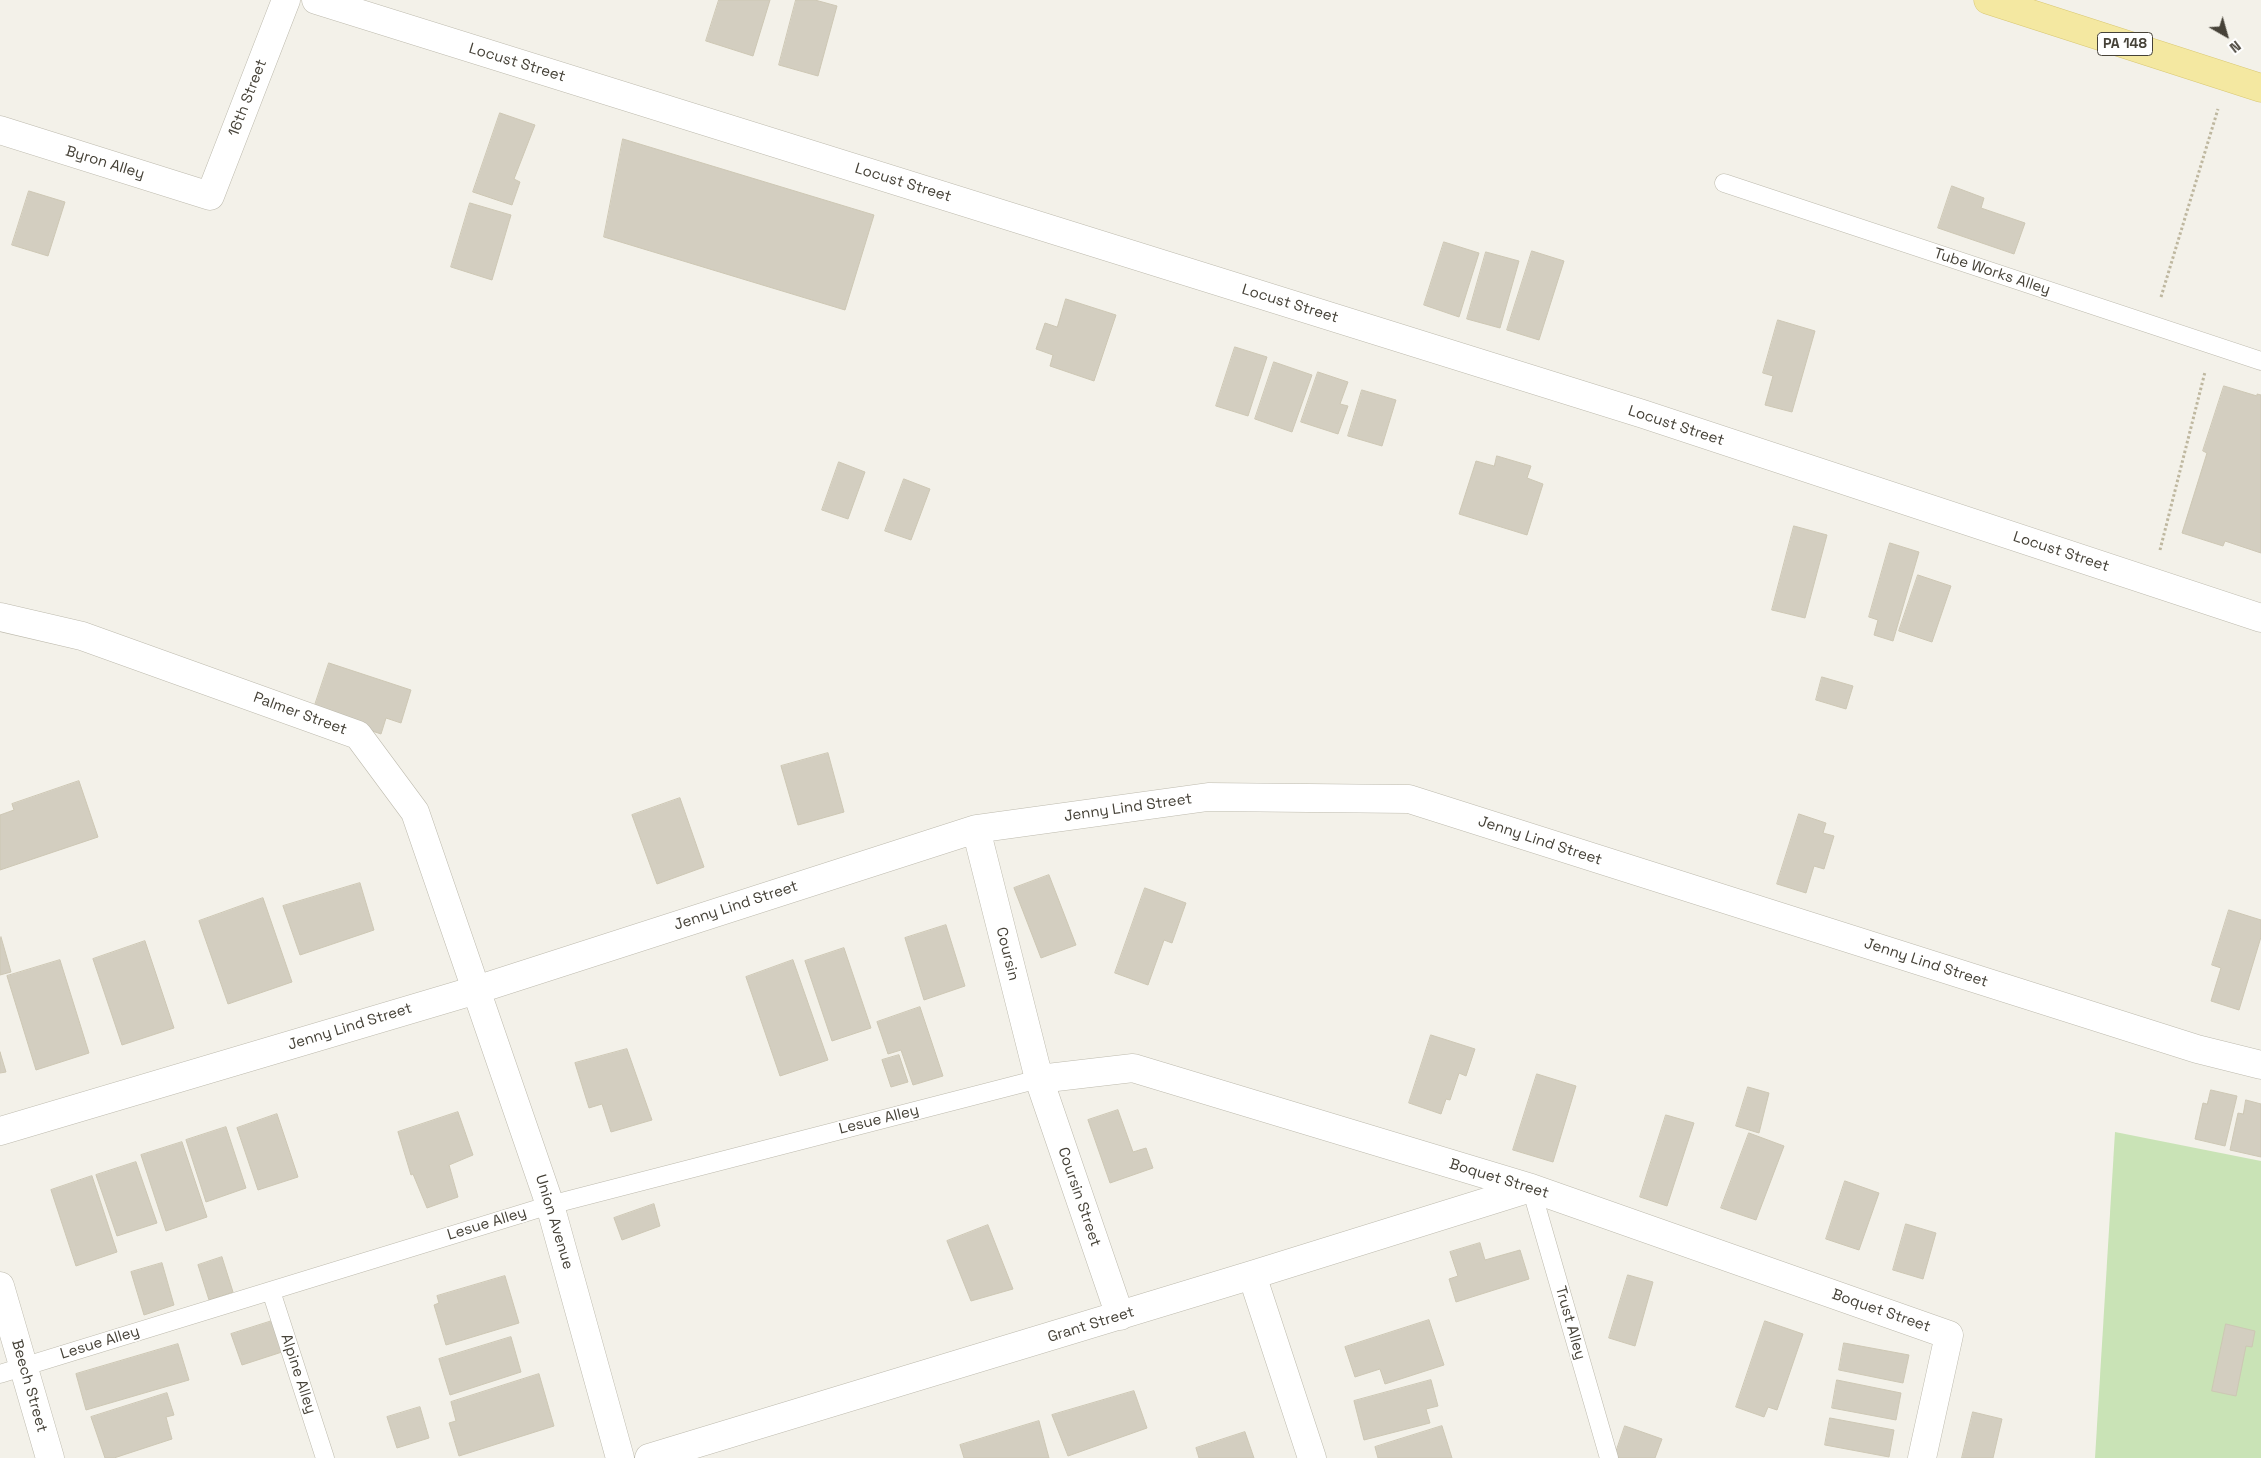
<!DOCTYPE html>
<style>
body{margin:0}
#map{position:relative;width:2261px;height:1458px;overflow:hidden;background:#f3f1e9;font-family:"Space Grotesk",sans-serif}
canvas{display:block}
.north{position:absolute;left:2201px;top:10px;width:50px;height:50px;-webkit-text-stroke:4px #fff;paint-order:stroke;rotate:142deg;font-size:14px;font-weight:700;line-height:20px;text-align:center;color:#464238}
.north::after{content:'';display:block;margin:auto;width:18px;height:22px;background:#464238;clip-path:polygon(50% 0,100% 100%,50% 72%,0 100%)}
</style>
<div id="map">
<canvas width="2261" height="1458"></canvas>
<div class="north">N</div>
</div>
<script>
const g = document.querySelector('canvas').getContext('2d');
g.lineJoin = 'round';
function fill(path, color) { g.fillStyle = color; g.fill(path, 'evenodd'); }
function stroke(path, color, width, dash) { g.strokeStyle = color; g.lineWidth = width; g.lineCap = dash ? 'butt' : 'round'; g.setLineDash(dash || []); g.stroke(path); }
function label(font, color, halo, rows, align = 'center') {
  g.font = font + ' "Space Grotesk",sans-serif'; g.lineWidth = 4; g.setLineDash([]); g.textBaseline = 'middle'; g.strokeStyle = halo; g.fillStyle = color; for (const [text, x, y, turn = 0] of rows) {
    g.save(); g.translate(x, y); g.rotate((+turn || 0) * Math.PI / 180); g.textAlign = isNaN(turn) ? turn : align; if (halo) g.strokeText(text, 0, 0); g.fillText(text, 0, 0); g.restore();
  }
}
fill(new Path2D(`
 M 2115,1132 L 2261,1161 L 2261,1458 L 2095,1458 Z`), '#c9e3b6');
const building = new Path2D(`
 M 719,0 L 770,0 L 753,56 L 706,41 Z
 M 796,0 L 815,0 L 837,6 L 818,76 L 779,65 Z
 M 500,113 L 535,125 L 514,179 L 520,182 L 512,205 L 473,192 Z
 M 623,139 L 874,215 L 845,310 L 604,237 Z
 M 1952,186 L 1984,198 L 1981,208 L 2025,223 L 2014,254 L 1938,228 Z
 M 29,191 L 65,202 L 48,256 L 12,245 Z
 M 470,203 L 511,215 L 492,280 L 451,267 Z
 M 1444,242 L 1479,253 L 1459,317 L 1424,305 Z
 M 1532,251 L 1564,261 L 1539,340 L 1507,330 Z
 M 1486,252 L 1519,261 L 1500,328 L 1467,319 Z
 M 1066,299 L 1116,315 L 1094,381 L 1050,366 L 1053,355 L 1036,349 L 1045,323 L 1057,327 Z
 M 1778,320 L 1815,331 L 1792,412 L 1765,405 L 1773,376 L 1763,373 Z
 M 1235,347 L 1267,357 L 1248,416 L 1216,406 Z
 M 1274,362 L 1312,375 L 1292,432 L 1255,419 Z
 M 1318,372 L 1348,382 L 1340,404 L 1348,406 L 1338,434 L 1301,422 Z
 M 2224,386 L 2257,396 L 2257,394 L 2261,395 L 2261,553 L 2225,541 L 2223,546 L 2182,533 L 2207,453 L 2203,451 Z
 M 1362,390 L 1396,400 L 1382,446 L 1348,436 Z
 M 1497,456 L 1531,466 L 1527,478 L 1543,484 L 1527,535 L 1459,514 L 1476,461 L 1494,466 Z
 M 839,462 L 865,472 L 848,519 L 822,510 Z
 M 904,479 L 930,489 L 911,540 L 885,531 Z
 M 1794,526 L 1827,535 L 1805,618 L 1772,610 Z
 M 1890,543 L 1919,552 L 1893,641 L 1874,635 L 1878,620 L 1869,617 Z
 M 1918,575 L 1951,586 L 1932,642 L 1899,631 Z
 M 329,663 L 411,690 L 401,723 L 386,718 L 381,734 L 313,711 Z
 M 1822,677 L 1853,686 L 1846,709 L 1816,700 Z
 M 828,753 L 844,812 L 798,825 L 781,766 Z
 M 79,781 L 98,837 L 0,870 L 0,815 L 14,810 L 12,804 Z
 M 680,798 L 704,867 L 657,884 L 632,815 Z
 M 1799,814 L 1826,823 L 1823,833 L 1834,836 L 1824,869 L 1814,866 L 1806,893 L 1777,884 Z
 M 1049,875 L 1076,945 L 1041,958 L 1014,888 Z
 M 360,883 L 374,930 L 300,955 L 283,906 Z
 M 1145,888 L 1186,903 L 1172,943 L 1164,940 L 1148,985 L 1115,973 Z
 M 263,898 L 292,982 L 228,1004 L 199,921 Z
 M 2229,910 L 2261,920 L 2261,937 L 2239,1010 L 2211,1001 L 2221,968 L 2212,965 Z
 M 946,925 L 965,986 L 924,1000 L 905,938 Z
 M 1,937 L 11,972 L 0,975 L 0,938 Z
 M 145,941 L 174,1028 L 122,1045 L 93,959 Z
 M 844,948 L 871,1028 L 832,1041 L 805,961 Z
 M 60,960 L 89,1053 L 36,1070 L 7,976 Z
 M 793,960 L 828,1060 L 780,1076 L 746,977 Z
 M 920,1007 L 943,1076 L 913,1085 L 901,1050 L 888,1054 L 877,1022 Z
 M 1431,1035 L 1475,1049 L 1466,1076 L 1459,1073 L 1450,1100 L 1446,1099 L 1441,1114 L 1409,1103 Z
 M 627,1049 L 652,1120 L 611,1132 L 602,1104 L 589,1108 L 575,1063 Z
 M 0,1052 L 6,1072 L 0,1073 Z
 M 899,1055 L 908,1082 L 891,1087 L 882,1060 Z
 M 1537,1074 L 1576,1086 L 1553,1162 L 1513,1150 Z
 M 1748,1087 L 1769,1093 L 1759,1133 L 1736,1126 Z
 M 2211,1090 L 2237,1096 L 2225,1146 L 2195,1139 L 2203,1103 L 2207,1104 Z
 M 2246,1100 L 2261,1104 L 2261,1157 L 2230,1150 L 2238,1113 L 2243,1114 Z
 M 1118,1110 L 1133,1152 L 1146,1148 L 1153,1168 L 1110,1183 L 1088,1120 Z
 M 458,1112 L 473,1155 L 449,1165 L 458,1197 L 427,1208 L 413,1174 L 411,1175 L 398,1132 Z
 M 277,1114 L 298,1177 L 258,1190 L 237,1128 Z
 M 1666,1115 L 1694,1123 L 1667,1206 L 1640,1197 Z
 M 226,1127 L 246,1188 L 206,1202 L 186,1140 Z
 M 1749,1133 L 1784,1146 L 1756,1220 L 1721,1208 Z
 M 182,1142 L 207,1217 L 166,1231 L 141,1155 Z
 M 136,1162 L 157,1223 L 117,1236 L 96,1175 Z
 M 92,1176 L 117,1252 L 76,1266 L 51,1190 Z
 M 1845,1181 L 1879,1193 L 1859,1250 L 1826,1239 Z
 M 654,1204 L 660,1226 L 622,1240 L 614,1218 Z
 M 1906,1224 L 1936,1233 L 1923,1279 L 1893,1270 Z
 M 988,1225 L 1013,1289 L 971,1301 L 947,1241 Z
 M 1480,1243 L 1485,1260 L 1520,1250 L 1529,1279 L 1456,1302 L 1449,1279 L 1458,1276 L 1450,1252 Z
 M 222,1257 L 233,1292 L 209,1300 L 198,1265 Z
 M 162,1263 L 174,1305 L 144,1315 L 131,1272 Z
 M 1628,1275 L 1653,1282 L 1635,1346 L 1609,1338 Z
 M 505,1276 L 519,1323 L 446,1345 L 434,1305 L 439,1303 L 437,1296 Z
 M 1429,1320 L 1444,1365 L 1385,1384 L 1380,1369 L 1355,1377 L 1345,1347 Z
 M 272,1321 L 282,1352 L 242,1365 L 231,1334 Z
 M 1765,1321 L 1803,1334 L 1777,1410 L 1768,1407 L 1764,1417 L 1736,1407 Z
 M 2226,1324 L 2255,1331 L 2252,1347 L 2246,1346 L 2236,1396 L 2212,1391 Z
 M 511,1337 L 521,1372 L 450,1395 L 439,1359 Z
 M 1844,1343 L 1909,1355 L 1903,1383 L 1839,1370 Z
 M 178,1344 L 189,1380 L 86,1410 L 76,1374 Z
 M 539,1374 L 554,1426 L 459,1456 L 449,1423 L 456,1421 L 451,1402 Z
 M 1431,1380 L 1438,1406 L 1426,1409 L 1430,1423 L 1364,1440 L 1354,1401 Z
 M 1837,1380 L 1901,1393 L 1896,1420 L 1832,1408 Z
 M 1134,1391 L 1147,1428 L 1068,1456 L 1052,1415 Z
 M 167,1393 L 174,1415 L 166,1417 L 172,1439 L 114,1458 L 105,1458 L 91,1417 Z
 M 420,1407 L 429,1438 L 397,1448 L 387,1417 Z
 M 1973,1412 L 2002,1419 L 1993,1458 L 1962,1458 Z
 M 1830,1418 L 1894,1430 L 1889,1457 L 1825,1445 Z
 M 1039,1421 L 1049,1458 L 964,1458 L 960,1445 Z
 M 1442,1426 L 1452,1458 L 1378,1458 L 1375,1447 Z
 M 1625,1426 L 1662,1439 L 1655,1458 L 1614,1458 Z
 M 1245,1432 L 1254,1458 L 1199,1458 L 1196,1448 Z`);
fill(building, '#d3cec0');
stroke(building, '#cdc7b4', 1);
const service = new Path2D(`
 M 1724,183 L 2261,361
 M 1531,1188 L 1609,1458
 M 271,1291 L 325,1458
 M 0,1374 L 550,1205 L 1039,1079`);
const minor = new Path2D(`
 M 316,0 L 1643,414 L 2261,618
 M 0,130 L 210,196 L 286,0
 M 0,617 L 82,636 L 358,735 L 415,812 L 550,1205 L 620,1458
 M 976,829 L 1039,1079 L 1120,1316
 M 1039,1079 L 1133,1068 L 1531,1188 L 1949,1335 L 1922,1458
 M 0,1131 L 476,990 L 976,829 L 1208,797 L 1409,799 L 2197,1049 L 2261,1065
 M 1252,1275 L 1312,1458
 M 0,1286 L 50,1458
 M 649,1458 L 1252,1275 L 1531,1188`);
const primary = new Path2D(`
 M 1988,0 L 2261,88`);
stroke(service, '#bdbaad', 19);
stroke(minor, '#bdbaad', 29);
stroke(primary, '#d8c772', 29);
stroke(new Path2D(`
 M 2161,297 L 2218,109
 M 2160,550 L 2205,372`), '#beb79f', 3, [2.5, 2.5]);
stroke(service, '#fff', 18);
stroke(minor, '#fff', 28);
stroke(primary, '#f4e8a1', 28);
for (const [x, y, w] of [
 [2125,44,55]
]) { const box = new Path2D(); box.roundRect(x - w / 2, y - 11.5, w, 23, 4); g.fillStyle = '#fff'; g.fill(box); stroke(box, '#464238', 1); }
label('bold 14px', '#464238', null, [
 ["PA 148",2125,44]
]);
label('15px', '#464238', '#fff', [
 ["Locust Street",517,63,17],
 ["16th Street",248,98,-69],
 ["Byron Alley",105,163,17],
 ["Locust Street",903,183,17],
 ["Tube Works Alley",1992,272,18],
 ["Locust Street",1290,304,17],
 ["Locust Street",1676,426,18],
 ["Locust Street",2061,552,18],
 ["Palmer Street",300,714,20],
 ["Jenny Lind Street",1128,808,-8],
 ["Jenny Lind Street",1540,841,18],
 ["Jenny Lind Street",736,906,-18],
 ["Coursin",1007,954,76],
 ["Jenny Lind Street",1926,963,18],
 ["Jenny Lind Street",350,1027,-17],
 ["Lesue Alley",879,1120,-14],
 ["Boquet Street",1499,1179,17],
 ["Coursin Street",1079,1197,71],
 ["Union Avenue",554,1222,73],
 ["Lesue Alley",487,1224,-17],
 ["Boquet Street",1881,1311,19],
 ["Trust Alley",1570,1323,74],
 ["Grant Street",1091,1325,-17],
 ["Lesue Alley",100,1343,-17],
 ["Alpine Alley",298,1374,72],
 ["Beech Street",29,1386,74]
]);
</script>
